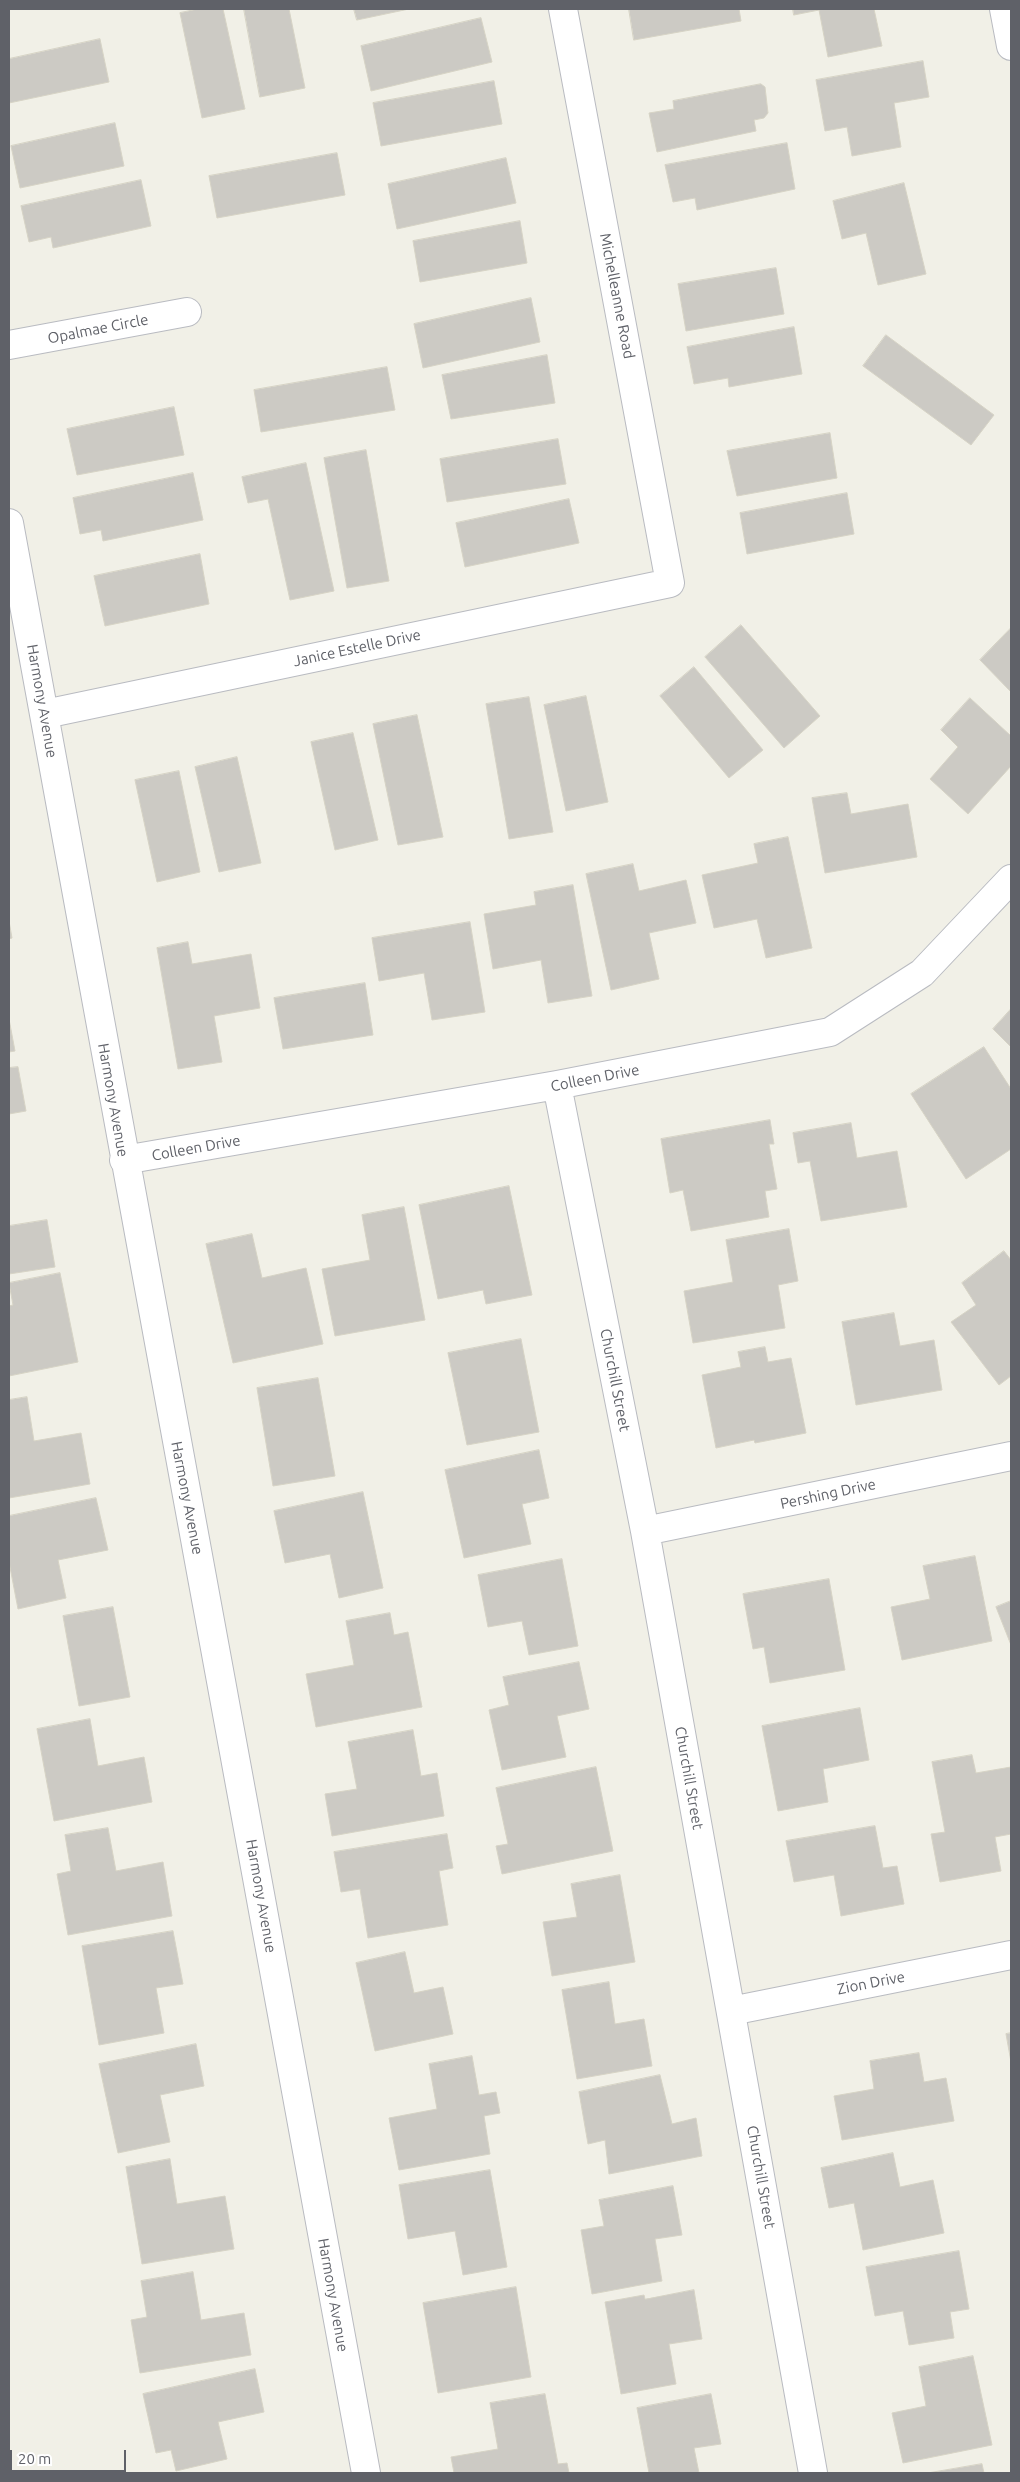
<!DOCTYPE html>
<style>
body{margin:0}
#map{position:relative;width:1020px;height:2482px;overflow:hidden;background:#f1f0e7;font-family:Ubuntu,sans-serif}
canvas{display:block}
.frame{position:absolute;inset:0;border:10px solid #5f6168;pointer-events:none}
.scale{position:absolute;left:10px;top:2450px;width:116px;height:22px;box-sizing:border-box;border:2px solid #5f6168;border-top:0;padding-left:6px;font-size:15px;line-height:18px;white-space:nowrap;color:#5f6168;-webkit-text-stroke:4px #fff;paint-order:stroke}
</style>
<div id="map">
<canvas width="1020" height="2482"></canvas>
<div class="frame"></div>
<div class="scale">20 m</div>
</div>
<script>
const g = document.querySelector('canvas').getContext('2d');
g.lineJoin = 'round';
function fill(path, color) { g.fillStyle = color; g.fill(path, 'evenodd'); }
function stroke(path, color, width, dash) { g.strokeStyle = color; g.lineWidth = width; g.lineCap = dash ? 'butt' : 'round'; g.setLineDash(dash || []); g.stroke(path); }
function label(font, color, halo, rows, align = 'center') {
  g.font = font + ' Ubuntu,sans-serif'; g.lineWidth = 4.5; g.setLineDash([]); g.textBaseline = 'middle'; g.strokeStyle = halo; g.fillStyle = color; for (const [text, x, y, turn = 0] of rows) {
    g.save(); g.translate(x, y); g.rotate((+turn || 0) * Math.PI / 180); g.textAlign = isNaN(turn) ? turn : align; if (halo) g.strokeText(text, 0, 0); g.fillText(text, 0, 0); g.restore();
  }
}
const building = new Path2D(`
 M 198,9 L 223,9 L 245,109 L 202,118 L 180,13 Z
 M 244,9 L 289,9 L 305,88 L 260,97 Z
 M 354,9 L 409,9 L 357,20 Z
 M 629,9 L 739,9 L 741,21 L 634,40 Z
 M 793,9 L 874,9 L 882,46 L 828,57 L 819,10 L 794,15 Z
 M 481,18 L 492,62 L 371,91 L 361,46 Z
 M 100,39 L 109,82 L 9,103 L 9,59 Z
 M 923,61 L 929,97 L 894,103 L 901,147 L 852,156 L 847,127 L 825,131 L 816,80 Z
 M 494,81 L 502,124 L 381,146 L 373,103 Z
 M 761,84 L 765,87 L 768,113 L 764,118 L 754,120 L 756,131 L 657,152 L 649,113 L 674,109 L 673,101 Z
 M 115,123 L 124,166 L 20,188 L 11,146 Z
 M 787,143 L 795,189 L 697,210 L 695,198 L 673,202 L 665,165 Z
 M 337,153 L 345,195 L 217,218 L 209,176 Z
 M 506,158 L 516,203 L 397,229 L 388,184 Z
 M 141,180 L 151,226 L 53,248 L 51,237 L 29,242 L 21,206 Z
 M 904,183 L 926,274 L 878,285 L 866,233 L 842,239 L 833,201 Z
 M 520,221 L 527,263 L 420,282 L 413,241 Z
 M 776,268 L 784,314 L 686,331 L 678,284 Z
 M 531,298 L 540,342 L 423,368 L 414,324 Z
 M 794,327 L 802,374 L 729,387 L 728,378 L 694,384 L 687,347 Z
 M 886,335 L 994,415 L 971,445 L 863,366 Z
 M 547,355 L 555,403 L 451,419 L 442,375 Z
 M 387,367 L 395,410 L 261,432 L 254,390 Z
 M 174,407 L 184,455 L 77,475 L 67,429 Z
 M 830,433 L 837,478 L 737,496 L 727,451 Z
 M 558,439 L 566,484 L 447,502 L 440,459 Z
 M 366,450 L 389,581 L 347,588 L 324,458 Z
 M 306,463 L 334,591 L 290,600 L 268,499 L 248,503 L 242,477 Z
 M 193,473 L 203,520 L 103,541 L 101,530 L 80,534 L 73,498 Z
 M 847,493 L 854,534 L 747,554 L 740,513 Z
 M 569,499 L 579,543 L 465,567 L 456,523 Z
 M 200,554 L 209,604 L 105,626 L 94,576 Z
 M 741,625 L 820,716 L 784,748 L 705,657 Z
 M 1011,628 L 1011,692 L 980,660 Z
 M 694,667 L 763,750 L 729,778 L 660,696 Z
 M 586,696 L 608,802 L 566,811 L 544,705 Z
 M 529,697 L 553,832 L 509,839 L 486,704 Z
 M 970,698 L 1011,736 L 1011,766 L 968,814 L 930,779 L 958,747 L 941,730 Z
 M 417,715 L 443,837 L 398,845 L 373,724 Z
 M 353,733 L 378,840 L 335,850 L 311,742 Z
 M 237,757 L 261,863 L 219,872 L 195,767 Z
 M 179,771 L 200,872 L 157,882 L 135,780 Z
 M 847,793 L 851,814 L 908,804 L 917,857 L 825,873 L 812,798 Z
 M 788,837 L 812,948 L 766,958 L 757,919 L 714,928 L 702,875 L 758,863 L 754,844 Z
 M 633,864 L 639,891 L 686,880 L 696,923 L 649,933 L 659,979 L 611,990 L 586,874 Z
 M 573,885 L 592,996 L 548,1003 L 541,960 L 493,969 L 484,914 L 536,905 L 534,892 Z
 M 9,921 L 12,938 L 9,939 Z
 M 470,922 L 485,1012 L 432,1020 L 424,973 L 379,981 L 372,938 Z
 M 188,942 L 192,964 L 251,954 L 260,1008 L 214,1016 L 222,1062 L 178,1069 L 157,948 Z
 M 365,983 L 373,1035 L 283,1049 L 274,998 Z
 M 1011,1009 L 1011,1047 L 993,1029 Z
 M 9,1019 L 15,1051 L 9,1052 Z
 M 984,1047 L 1011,1089 L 1011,1149 L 966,1179 L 911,1094 Z
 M 18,1067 L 26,1111 L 9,1114 L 9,1068 Z
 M 770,1120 L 774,1144 L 769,1144 L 777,1189 L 765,1191 L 769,1217 L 691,1231 L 683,1190 L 670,1193 L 661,1139 Z
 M 851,1123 L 857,1158 L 897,1151 L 907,1207 L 821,1221 L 810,1161 L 798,1163 L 793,1133 Z
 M 509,1186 L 532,1295 L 486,1304 L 483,1290 L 438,1299 L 419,1205 Z
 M 404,1207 L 425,1320 L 335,1336 L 322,1269 L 370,1260 L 362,1215 Z
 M 47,1220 L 55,1267 L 9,1274 L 9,1226 Z
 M 789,1229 L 798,1281 L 778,1285 L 785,1328 L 693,1343 L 684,1291 L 733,1282 L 726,1240 Z
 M 252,1234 L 262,1278 L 306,1268 L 323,1344 L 233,1363 L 206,1244 Z
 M 1004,1251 L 1011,1260 L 1011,1376 L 999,1385 L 951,1322 L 976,1305 L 962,1283 Z
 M 60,1273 L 78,1362 L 9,1376 L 9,1306 L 13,1305 L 9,1283 Z
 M 894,1313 L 900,1346 L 934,1340 L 942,1390 L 856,1405 L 842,1322 Z
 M 521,1339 L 539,1432 L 467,1445 L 448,1353 Z
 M 765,1347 L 768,1362 L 791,1358 L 806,1433 L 755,1443 L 754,1440 L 716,1448 L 702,1375 L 741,1367 L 738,1352 Z
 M 318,1378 L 335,1476 L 273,1486 L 257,1388 Z
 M 27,1397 L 34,1441 L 81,1433 L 90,1484 L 9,1498 L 9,1400 Z
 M 539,1450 L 549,1498 L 522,1504 L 531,1544 L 464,1558 L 445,1470 Z
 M 363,1492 L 383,1588 L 339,1598 L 330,1554 L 285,1563 L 274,1511 Z
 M 96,1498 L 108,1550 L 58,1560 L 66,1598 L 18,1609 L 9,1562 L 9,1516 Z
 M 975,1556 L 992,1641 L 902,1660 L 891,1607 L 930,1599 L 923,1566 Z
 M 562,1559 L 578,1646 L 529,1655 L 522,1621 L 488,1627 L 478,1575 Z
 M 829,1579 L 845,1670 L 770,1683 L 764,1647 L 753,1649 L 743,1594 Z
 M 1011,1601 L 1011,1645 L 996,1607 Z
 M 113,1607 L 130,1697 L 79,1706 L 63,1616 Z
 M 390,1613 L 394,1635 L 408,1632 L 422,1707 L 316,1727 L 306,1674 L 354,1665 L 346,1621 Z
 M 579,1662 L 589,1709 L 557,1716 L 566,1757 L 502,1770 L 489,1710 L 509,1705 L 503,1677 Z
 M 860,1708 L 869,1760 L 823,1769 L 828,1802 L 778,1811 L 762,1726 Z
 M 90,1719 L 98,1766 L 144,1757 L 152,1802 L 54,1821 L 37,1729 Z
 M 413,1730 L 421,1776 L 437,1773 L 444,1816 L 332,1836 L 325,1794 L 357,1789 L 348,1742 Z
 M 972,1755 L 976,1773 L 1011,1767 L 1011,1834 L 995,1837 L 1001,1871 L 940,1882 L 931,1834 L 945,1832 L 932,1762 Z
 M 596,1767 L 613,1851 L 502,1874 L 496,1846 L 508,1844 L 496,1788 Z
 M 875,1826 L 883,1868 L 897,1866 L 904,1904 L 841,1916 L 834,1875 L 794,1882 L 786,1841 Z
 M 108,1828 L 116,1871 L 163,1862 L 172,1916 L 68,1935 L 57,1874 L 71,1871 L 65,1835 Z
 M 447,1834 L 453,1868 L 439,1871 L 448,1925 L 368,1938 L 360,1889 L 341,1892 L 334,1852 Z
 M 620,1875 L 635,1962 L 552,1976 L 543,1922 L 577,1917 L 571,1884 Z
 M 173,1931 L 183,1984 L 156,1988 L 164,2033 L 99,2045 L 82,1946 Z
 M 405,1952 L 414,1993 L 443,1987 L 453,2034 L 375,2051 L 356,1963 Z
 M 609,1982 L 615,2024 L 644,2019 L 652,2066 L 577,2079 L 562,1990 Z
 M 1011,2033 L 1011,2062 L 1006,2034 Z
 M 196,2044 L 204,2086 L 160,2095 L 170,2142 L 118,2153 L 99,2064 Z
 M 919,2053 L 924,2082 L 946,2078 L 954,2121 L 842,2140 L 834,2096 L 874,2089 L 870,2061 Z
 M 472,2056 L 479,2095 L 496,2092 L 500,2113 L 484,2116 L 490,2154 L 399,2170 L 389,2118 L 437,2109 L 429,2064 Z
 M 660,2075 L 672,2124 L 696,2118 L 702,2156 L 609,2174 L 605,2140 L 588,2144 L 579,2092 Z
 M 893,2153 L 900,2187 L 933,2180 L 944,2233 L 863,2250 L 854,2203 L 829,2208 L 821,2168 Z
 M 170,2159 L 177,2204 L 225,2196 L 234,2249 L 142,2264 L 126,2167 Z
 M 490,2170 L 507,2267 L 463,2275 L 455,2231 L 408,2239 L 399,2185 Z
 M 673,2186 L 682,2235 L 655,2239 L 662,2281 L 592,2294 L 581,2230 L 604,2226 L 599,2200 Z
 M 959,2251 L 969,2309 L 950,2312 L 954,2338 L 909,2345 L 903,2311 L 875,2316 L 866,2267 Z
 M 193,2272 L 201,2320 L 244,2313 L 251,2355 L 140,2373 L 131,2320 L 147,2317 L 141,2281 Z
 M 516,2287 L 531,2377 L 438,2393 L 423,2303 Z
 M 694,2290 L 702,2339 L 669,2344 L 676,2384 L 621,2394 L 605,2302 L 644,2295 L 645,2299 Z
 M 973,2356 L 992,2445 L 903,2463 L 892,2413 L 926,2406 L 919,2367 Z
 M 255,2369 L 264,2412 L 218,2422 L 227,2459 L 176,2471 L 171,2450 L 156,2453 L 143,2394 Z
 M 545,2394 L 558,2464 L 567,2463 L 569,2473 L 454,2473 L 451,2457 L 498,2449 L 490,2403 Z
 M 711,2394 L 721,2444 L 694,2448 L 699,2473 L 649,2473 L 637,2408 Z
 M 982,2464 L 984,2473 L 928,2473 Z`);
fill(building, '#cccac4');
stroke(building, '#d6d3c5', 1);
const minor = new Path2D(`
 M 1004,9 L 1011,46
 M 9,345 L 187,312
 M 9,523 L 366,2473
 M 45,714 L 670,583 L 563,9
 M 557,1085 L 645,1531 L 813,2473
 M 124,1160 L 557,1085 L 830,1032 L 922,973 L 1011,879
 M 645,1531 L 1011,1456
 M 731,2011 L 1011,1955`);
stroke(minor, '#b9bbc1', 30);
stroke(minor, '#fff', 28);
label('15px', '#5f6168', '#fff', [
 ["Michelleanne Road",617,296,79],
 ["Opalmae Circle",98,329,-11],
 ["Janice Estelle Drive",357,648,-12],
 ["Harmony Avenue",42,701,80],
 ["Colleen Drive",595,1078,-11],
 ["Harmony Avenue",113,1100,80],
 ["Colleen Drive",196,1148,-10],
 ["Churchill Street",615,1380,79],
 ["Pershing Drive",828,1494,-12],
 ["Harmony Avenue",187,1498,79],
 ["Churchill Street",689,1778,80],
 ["Harmony Avenue",261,1896,80],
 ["Zion Drive",871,1983,-11],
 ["Churchill Street",761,2177,80],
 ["Harmony Avenue",333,2295,80]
]);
</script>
